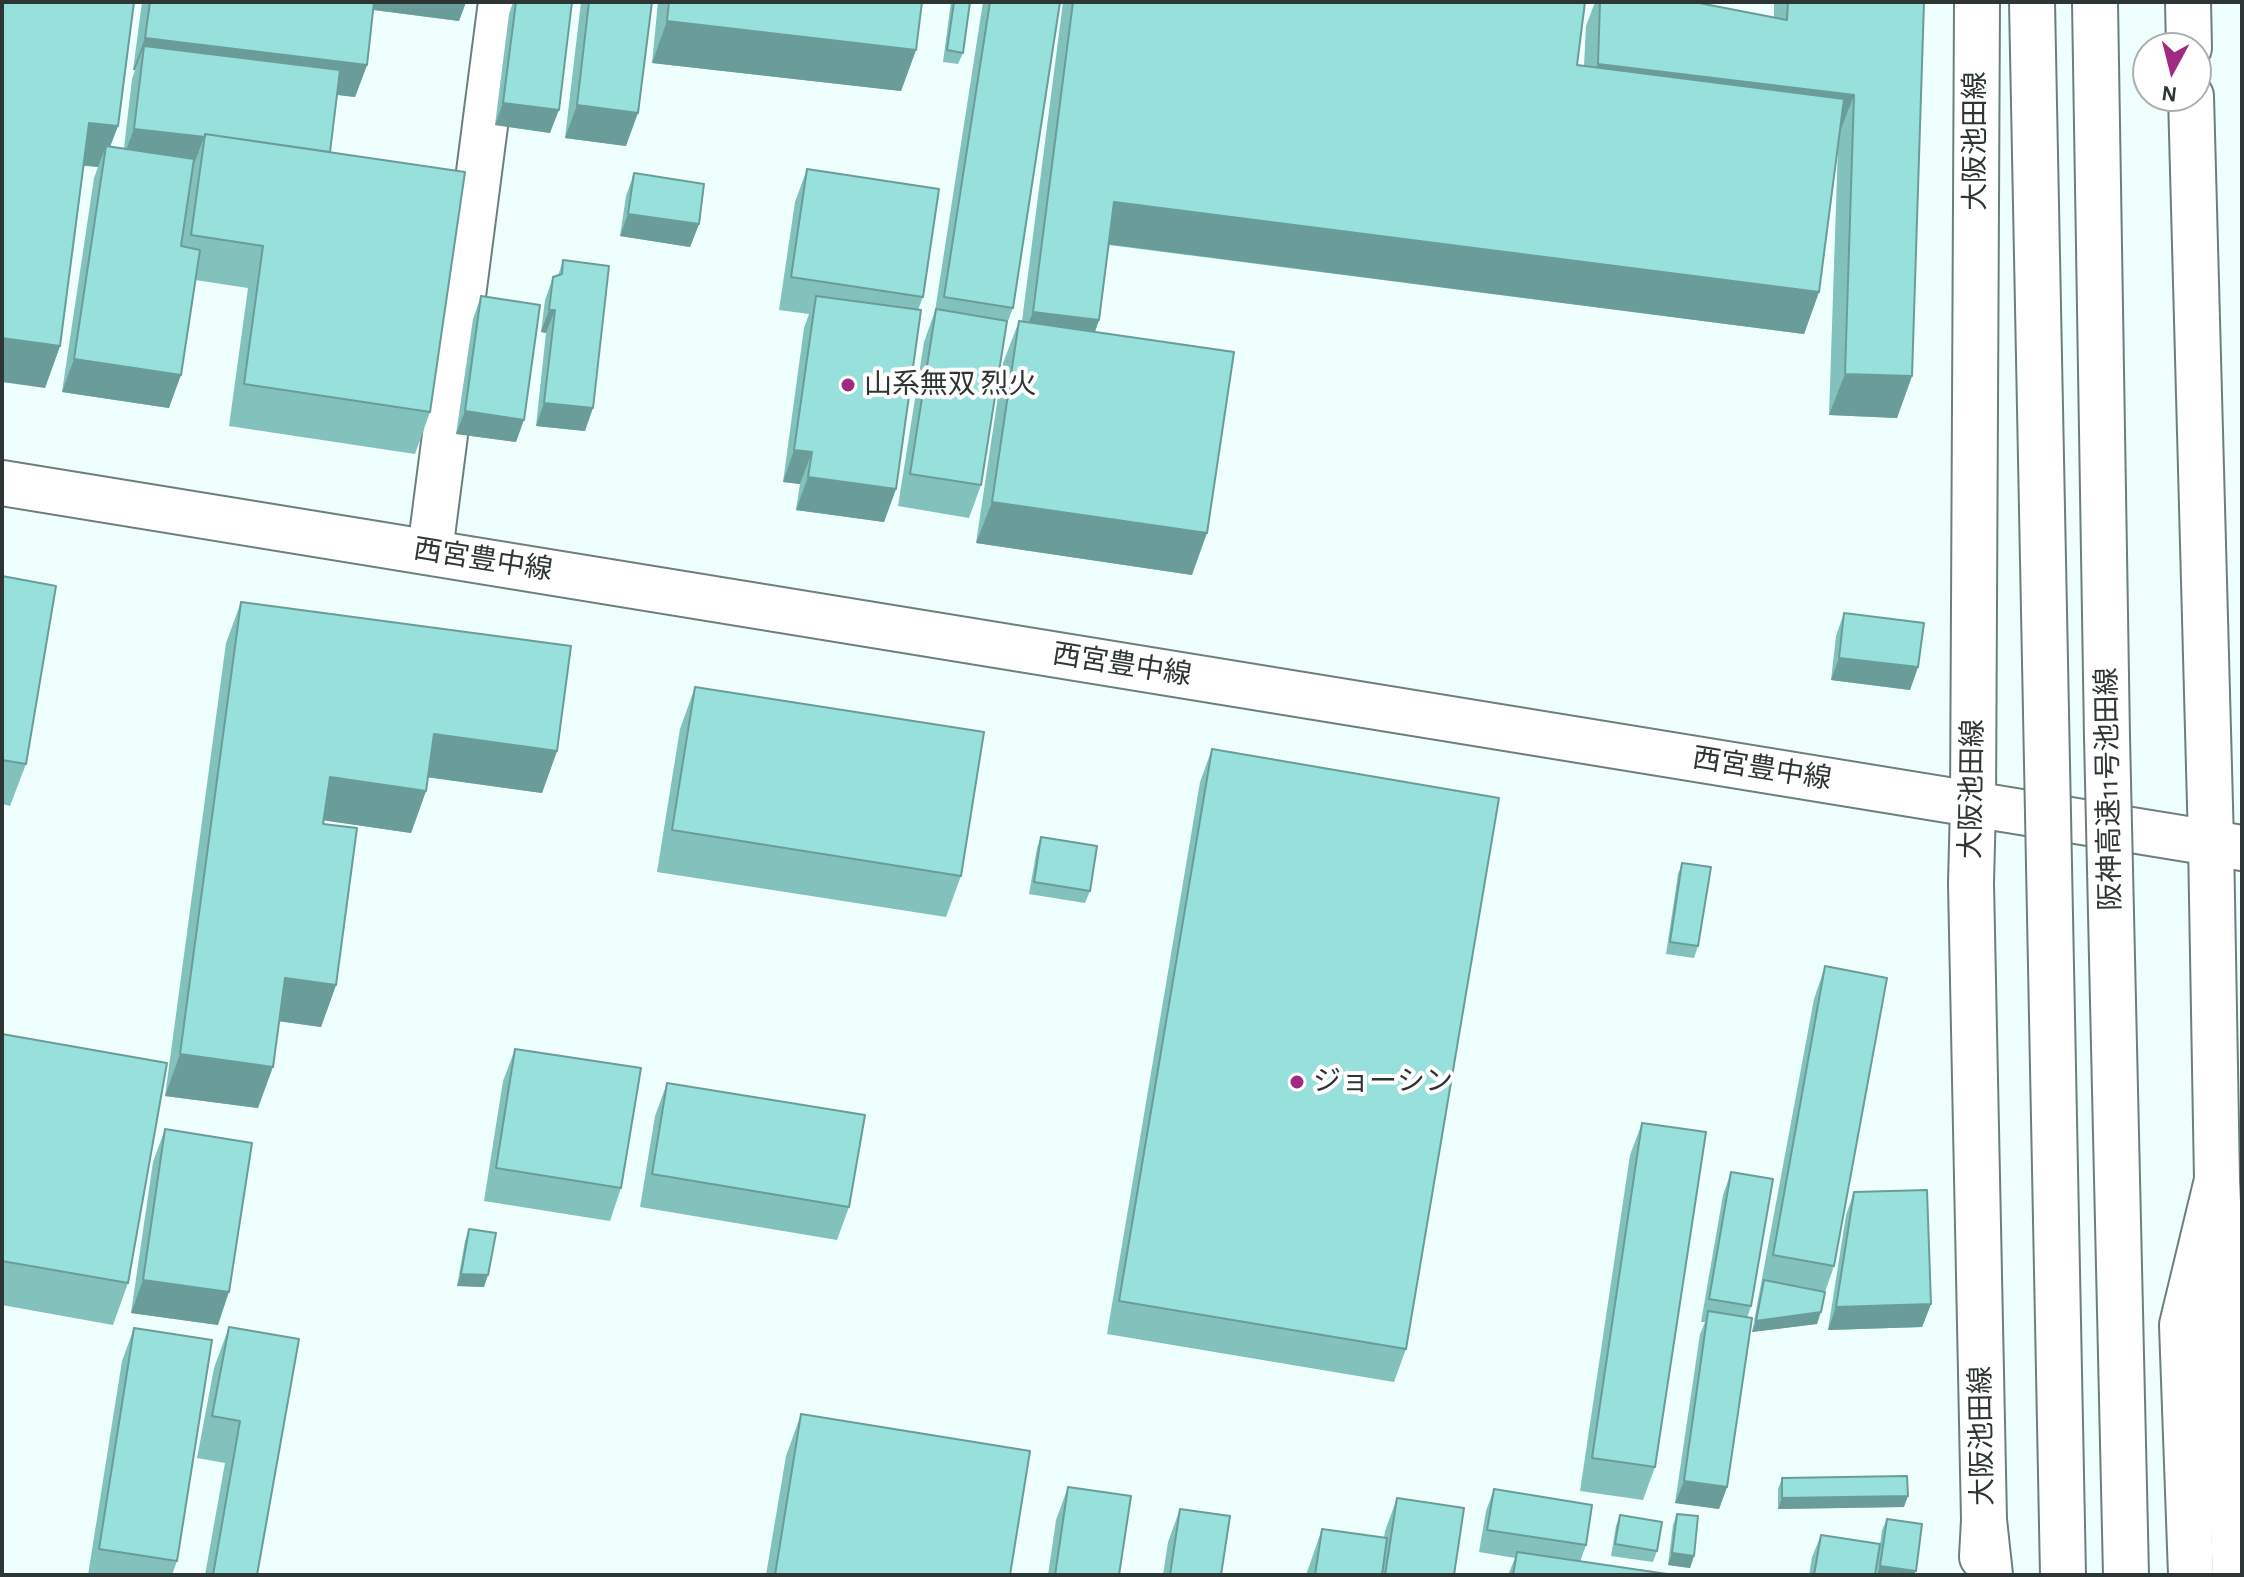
<!DOCTYPE html>
<meta charset="utf-8">
<style>
body{margin:0}
#map{position:relative;width:2244px;height:1577px;overflow:hidden;background:#effffe;font-family:"Alegreya Sans",sans-serif}
canvas{display:block}
.frame{position:absolute;inset:0;border:4px solid #2e3635;pointer-events:none}
.north{position:absolute;left:2132px;top:32px;width:80px;height:80px;box-sizing:border-box;background:#fff;border:2px solid #abafae;border-radius:50%;rotate:187deg;font-size:22px;font-weight:700;line-height:32px;text-align:center;color:#2e3635}
.north::after{content:'';display:block;margin:auto;width:28px;height:36px;background:#a02981;clip-path:polygon(50% 0,100% 100%,50% 72%,0 100%)}
</style>
<div id="map">
<canvas width="2244" height="1577"></canvas>
<div class="frame"></div>
<div class="north">N</div>
</div>
<script>
const g = document.querySelector('canvas').getContext('2d');
g.lineJoin = 'round';
function stroke(path, color, width, dash) { g.strokeStyle = color; g.lineWidth = width; g.lineCap = dash ? 'butt' : 'round'; g.setLineDash(dash || []); g.stroke(path); }
function fill(path, color) { g.fillStyle = color; g.fill(path, 'evenodd'); }
function label(font, color, halo, rows, align = 'center') {
  g.font = font + ' "Alegreya Sans","Noto Sans JP",sans-serif'; g.lineWidth = 8; g.setLineDash([]); g.textBaseline = 'middle'; g.strokeStyle = halo; g.fillStyle = color; for (const [text, x, y, turn = 0] of rows) {
    g.save(); g.translate(x, y); g.rotate((+turn || 0) * Math.PI / 180); g.textAlign = isNaN(turn) ? turn : align; if (halo) g.strokeText(text, 0, 0); g.fillText(text, 0, 0); g.restore();
  }
}
const minor = new Path2D(`
 M 430,551 L 501,2`);
const secondary = new Path2D(`
 M 2,483 L 2242,848`);
const primary = new Path2D(`
 M 1977,2 L 1973,805 L 1971,883 L 1984,1520 L 1982,1557
 M 2188,2 L 2189,48
 M 2191,96 L 2211,842 L 2217,1180 L 2235,1575`);
const motorway = new Path2D(`
 M 1984,1520 L 1990,1575
 M 2191,1575 L 2182,1325 L 2217,1180`);
stroke(minor, '#6d7f7d', 48);
stroke(secondary, '#6d7f7d', 48);
stroke(primary, '#6d7f7d', 48);
stroke(motorway, '#6d7f7d', 48);
stroke(minor, '#fff', 44);
stroke(secondary, '#fff', 44);
stroke(primary, '#fff', 44);
stroke(motorway, '#fff', 44);
const motorwayBridge = new Path2D(`
 M 2032,2 L 2063,1575
 M 2095,2 L 2107,737 L 2126,1575`);
stroke(motorwayBridge, '#6d7f7d', 48, []);
stroke(motorwayBridge, '#fff', 44);
fill(new Path2D(`
 M 2,2 L 118,126 L 110,146 L 124,148 L 132,79 L 135,70 L 133,70 L 142,2 L 466,2 L 459,21 L 373,10 L 367,65 L 355,97 L 337,95 L 330,152 L 430,412 L 415,454 L 229,426 L 248,288 L 195,280 L 169,408 L 62,392 L 94,178 L 98,167 L 84,166 L 60,346 L 45,388 Z
 M 513,2 L 572,2 L 550,133 L 495,125 L 509,14 Z
 M 581,2 L 652,2 L 626,146 L 565,138 Z
 M 658,2 L 922,2 L 916,50 L 901,91 L 652,63 Z
 M 951,2 L 970,2 L 963,53 L 958,64 L 943,62 Z
 M 983,2 L 1060,2 L 1013,308 L 1006,326 L 981,485 L 969,518 L 898,506 L 924,342 L 935,311 Z
 M 1063,2 L 1585,2 L 1577,65 L 1584,66 L 1586,26 L 1595,2 L 1695,2 L 1774,17 L 1774,2 L 1924,2 L 1912,376 L 1897,418 L 1829,415 L 1838,146 L 1819,292 L 1804,334 L 1109,245 L 1099,320 L 1095,332 L 1192,575 L 976,543 L 1003,363 L 1019,321 L 1022,321 Z
 M 807,169 L 923,297 L 918,310 L 896,489 L 884,522 L 796,510 L 800,484 L 783,482 L 804,328 L 809,314 L 779,310 L 795,202 Z
 M 634,173 L 699,224 L 690,247 L 620,236 L 626,196 Z
 M 563,260 L 585,431 L 536,426 L 546,333 L 541,332 L 545,300 L 553,277 L 558,276 Z
 M 481,296 L 516,442 L 456,434 L 473,319 Z
 M 2,576 L 26,764 L 10,806 L 2,804 Z
 M 241,602 L 557,751 L 542,793 L 428,777 L 426,791 L 411,833 L 324,820 L 336,985 L 321,1027 L 279,1021 L 258,1108 L 165,1096 L 226,643 Z
 M 1844,613 L 1918,667 L 1910,690 L 1831,680 L 1836,636 Z
 M 695,687 L 961,876 L 946,917 L 657,872 L 680,729 Z
 M 1212,749 L 1406,1349 L 1394,1382 L 1107,1334 L 1200,782 Z
 M 1041,837 L 1090,891 L 1085,903 L 1029,894 L 1037,848 Z
 M 1682,863 L 1698,946 L 1694,958 L 1666,954 L 1678,874 Z
 M 1825,966 L 1834,1266 L 1825,1292 L 1817,1324 L 1752,1332 L 1814,999 Z
 M 2,1034 L 128,1283 L 113,1325 L 2,1305 Z
 M 515,1049 L 621,1188 L 610,1221 L 484,1201 L 503,1081 Z
 M 667,1083 L 849,1207 L 837,1240 L 640,1207 L 655,1116 Z
 M 1642,1123 L 1655,1467 L 1643,1500 L 1580,1491 L 1630,1155 Z
 M 165,1129 L 218,1325 L 131,1313 L 153,1162 Z
 M 1731,1172 L 1751,1306 L 1747,1318 L 1727,1487 L 1719,1509 L 1675,1503 L 1700,1334 L 1705,1322 L 1701,1322 L 1723,1195 Z
 M 1854,1192 L 1931,1304 L 1922,1327 L 1828,1330 L 1846,1215 Z
 M 469,1229 L 484,1287 L 457,1286 L 465,1241 Z
 M 229,1327 L 299,1339 L 257,1575 L 205,1575 L 225,1463 L 197,1458 L 214,1368 Z
 M 134,1328 L 177,1561 L 172,1575 L 88,1575 L 122,1361 Z
 M 801,1414 L 1010,1575 L 766,1575 L 786,1456 Z
 M 1782,1478 L 1904,1507 L 1778,1509 L 1778,1489 Z
 M 1068,1487 L 1119,1575 L 1048,1575 L 1056,1520 Z
 M 1494,1489 L 1586,1545 L 1580,1562 L 1674,1575 L 1508,1575 L 1515,1558 L 1479,1552 L 1486,1511 Z
 M 1397,1498 L 1454,1575 L 1306,1575 L 1322,1529 L 1384,1538 L 1385,1531 Z
 M 1180,1509 L 1221,1575 L 1163,1575 L 1168,1542 Z
 M 1677,1514 L 1694,1556 L 1690,1568 L 1668,1565 L 1673,1525 Z
 M 1620,1515 L 1657,1551 L 1653,1562 L 1611,1556 L 1616,1526 Z
 M 1887,1519 L 1914,1575 L 1876,1575 L 1882,1530 Z
 M 1821,1535 L 1875,1575 L 1809,1575 L 1812,1557 Z`), '#83c1bc');
fill(new Path2D(`
 M 313,2 L 466,2 L 459,21 Z
 M 667,21 L 916,50 L 901,91 L 652,63 Z
 M 145,38 L 367,65 L 355,97 L 141,71 L 144,46 L 135,70 L 133,70 Z
 M 1598,64 L 1854,95 L 1838,137 L 1583,106 Z
 M 503,103 L 559,110 L 550,133 L 495,125 Z
 M 577,105 L 638,113 L 626,146 L 565,138 Z
 M 89,123 L 118,126 L 102,168 L 106,146 L 98,167 L 74,164 Z
 M 134,129 L 204,137 L 192,170 L 122,161 Z
 M 1114,202 L 1819,292 L 1804,334 L 1099,243 Z
 M 628,214 L 699,224 L 690,247 L 620,236 Z
 M 549,310 L 555,310 L 546,333 L 541,332 Z
 M 1033,312 L 1099,320 L 1084,362 L 1017,354 Z
 M 2,338 L 60,346 L 45,388 L 2,382 Z
 M 74,359 L 181,375 L 169,408 L 62,392 Z
 M 1845,374 L 1912,376 L 1897,418 L 1829,415 Z
 M 544,403 L 593,408 L 585,431 L 536,426 Z
 M 465,411 L 524,420 L 516,442 L 456,434 Z
 M 794,450 L 812,452 L 800,484 L 783,482 Z
 M 808,477 L 896,489 L 884,522 L 796,510 Z
 M 992,502 L 1207,533 L 1192,575 L 976,543 Z
 M 1839,658 L 1918,667 L 1910,690 L 1831,680 Z
 M 434,734 L 557,751 L 542,793 L 418,776 Z
 M 330,777 L 426,791 L 411,833 L 314,819 Z
 M 285,978 L 336,985 L 321,1027 L 270,1020 Z
 M 180,1054 L 273,1067 L 258,1108 L 165,1096 Z
 M 461,1274 L 488,1275 L 484,1287 L 457,1286 Z
 M 143,1280 L 229,1292 L 218,1325 L 131,1313 Z
 M 1931,1304 L 1922,1327 L 1828,1330 L 1836,1307 Z
 M 1821,1312 L 1817,1324 L 1752,1332 L 1756,1321 Z
 M 1684,1481 L 1727,1487 L 1719,1509 L 1675,1503 Z
 M 1908,1496 L 1904,1507 L 1778,1509 L 1782,1498 Z
 M 1672,1553 L 1694,1556 L 1690,1568 L 1668,1565 Z
 M 1880,1566 L 1916,1571 L 1914,1575 L 1877,1575 Z`), '#6a9d99');
const building = new Path2D(`
 M 2,2 L 134,2 L 118,126 L 89,123 L 60,346 L 2,338 Z
 M 150,2 L 374,2 L 367,65 L 145,38 Z
 M 516,2 L 572,2 L 559,110 L 503,103 Z
 M 589,2 L 652,2 L 638,113 L 577,105 Z
 M 669,2 L 922,2 L 916,50 L 667,21 Z
 M 954,2 L 970,2 L 963,53 L 947,50 Z
 M 990,2 L 1060,2 L 1013,308 L 944,297 Z
 M 1073,2 L 1585,2 L 1577,65 L 1844,99 L 1819,292 L 1114,202 L 1099,320 L 1033,312 Z
 M 1600,2 L 1694,2 L 1787,20 L 1788,2 L 1924,2 L 1912,376 L 1845,374 L 1854,95 L 1598,64 Z
 M 144,46 L 340,70 L 330,152 L 205,134 L 205,137 L 134,129 Z
 M 205,134 L 465,172 L 430,412 L 244,384 L 263,246 L 191,235 Z
 M 106,146 L 194,159 L 181,246 L 200,250 L 181,375 L 74,359 Z
 M 807,169 L 939,189 L 923,297 L 791,277 Z
 M 634,173 L 704,184 L 699,224 L 628,214 Z
 M 563,260 L 609,266 L 593,408 L 544,403 L 555,310 L 549,310 L 553,277 L 562,274 Z
 M 481,296 L 540,305 L 524,420 L 465,411 Z
 M 816,296 L 921,310 L 896,489 L 808,477 L 812,452 L 794,450 Z
 M 936,309 L 1007,321 L 981,485 L 910,474 Z
 M 1019,321 L 1234,352 L 1207,533 L 992,502 Z
 M 2,576 L 56,586 L 26,764 L 2,760 Z
 M 241,602 L 571,646 L 557,751 L 434,734 L 426,791 L 330,777 L 323,824 L 357,828 L 336,985 L 285,978 L 273,1067 L 180,1054 Z
 M 1844,613 L 1924,623 L 1918,667 L 1839,658 Z
 M 695,687 L 984,732 L 961,876 L 672,830 Z
 M 1212,749 L 1499,798 L 1406,1349 L 1119,1301 Z
 M 1041,837 L 1097,846 L 1090,891 L 1034,882 Z
 M 1682,863 L 1711,867 L 1698,946 L 1670,942 Z
 M 1825,966 L 1887,978 L 1834,1266 L 1773,1255 Z
 M 2,1034 L 167,1063 L 128,1283 L 2,1261 Z
 M 515,1049 L 641,1068 L 621,1188 L 496,1168 Z
 M 667,1083 L 865,1115 L 849,1207 L 652,1174 Z
 M 1642,1123 L 1706,1132 L 1655,1467 L 1592,1458 Z
 M 165,1129 L 252,1143 L 229,1292 L 143,1280 Z
 M 1731,1172 L 1773,1179 L 1751,1306 L 1709,1299 Z
 M 1927,1190 L 1931,1304 L 1836,1307 L 1854,1192 Z
 M 469,1229 L 496,1233 L 488,1275 L 461,1274 Z
 M 1764,1280 L 1825,1292 L 1821,1312 L 1756,1321 Z
 M 1708,1311 L 1752,1318 L 1727,1487 L 1684,1481 Z
 M 229,1327 L 299,1339 L 257,1575 L 213,1575 L 240,1421 L 212,1416 Z
 M 134,1328 L 212,1340 L 177,1561 L 99,1549 Z
 M 801,1414 L 1030,1451 L 1010,1575 L 775,1575 Z
 M 1907,1476 L 1908,1496 L 1782,1498 L 1782,1478 Z
 M 1068,1487 L 1131,1496 L 1119,1575 L 1055,1575 Z
 M 1494,1489 L 1592,1505 L 1586,1545 L 1487,1530 Z
 M 1397,1498 L 1464,1508 L 1454,1575 L 1385,1575 Z
 M 1180,1509 L 1230,1516 L 1221,1575 L 1170,1575 Z
 M 1677,1514 L 1698,1516 L 1694,1556 L 1672,1553 Z
 M 1620,1515 L 1662,1522 L 1657,1551 L 1615,1544 Z
 M 1887,1519 L 1922,1524 L 1916,1571 L 1880,1566 Z
 M 1322,1529 L 1387,1538 L 1382,1575 L 1315,1575 Z
 M 1821,1535 L 1880,1544 L 1875,1575 L 1814,1575 Z
 M 1517,1552 L 1674,1575 L 1513,1575 Z`);
fill(building, '#98e0db');
stroke(building, '#6a9d99', 2);
for (const [x, y, r, color] of [
 [848,385,8,"#a02981"],
 [1297,1082,8,"#a02981"]
]) { const dot = new Path2D(); dot.arc(x, y, r, 0, 2 * Math.PI); g.fillStyle = color; g.fill(dot); stroke(dot, '#fff', 3); }
label('28px', '#2e3635', '#fff', [
 ["大阪池田線",1976,141,-90],
 ["西宮豊中線",483,560,9],
 ["西宮豊中線",1122,665,9],
 ["西宮豊中線",1762,769,9],
 ["大阪池田線",1972,789,-89],
 ["阪神高速11号池田線",2109,789,-91],
 ["大阪池田線",1982,1436,-91]
]);
label('28px', '#2e3635', '#fff', [
 ["山系無双 烈火",864,385],
 ["ジョーシン",1313,1082]
], 'left');
</script>
